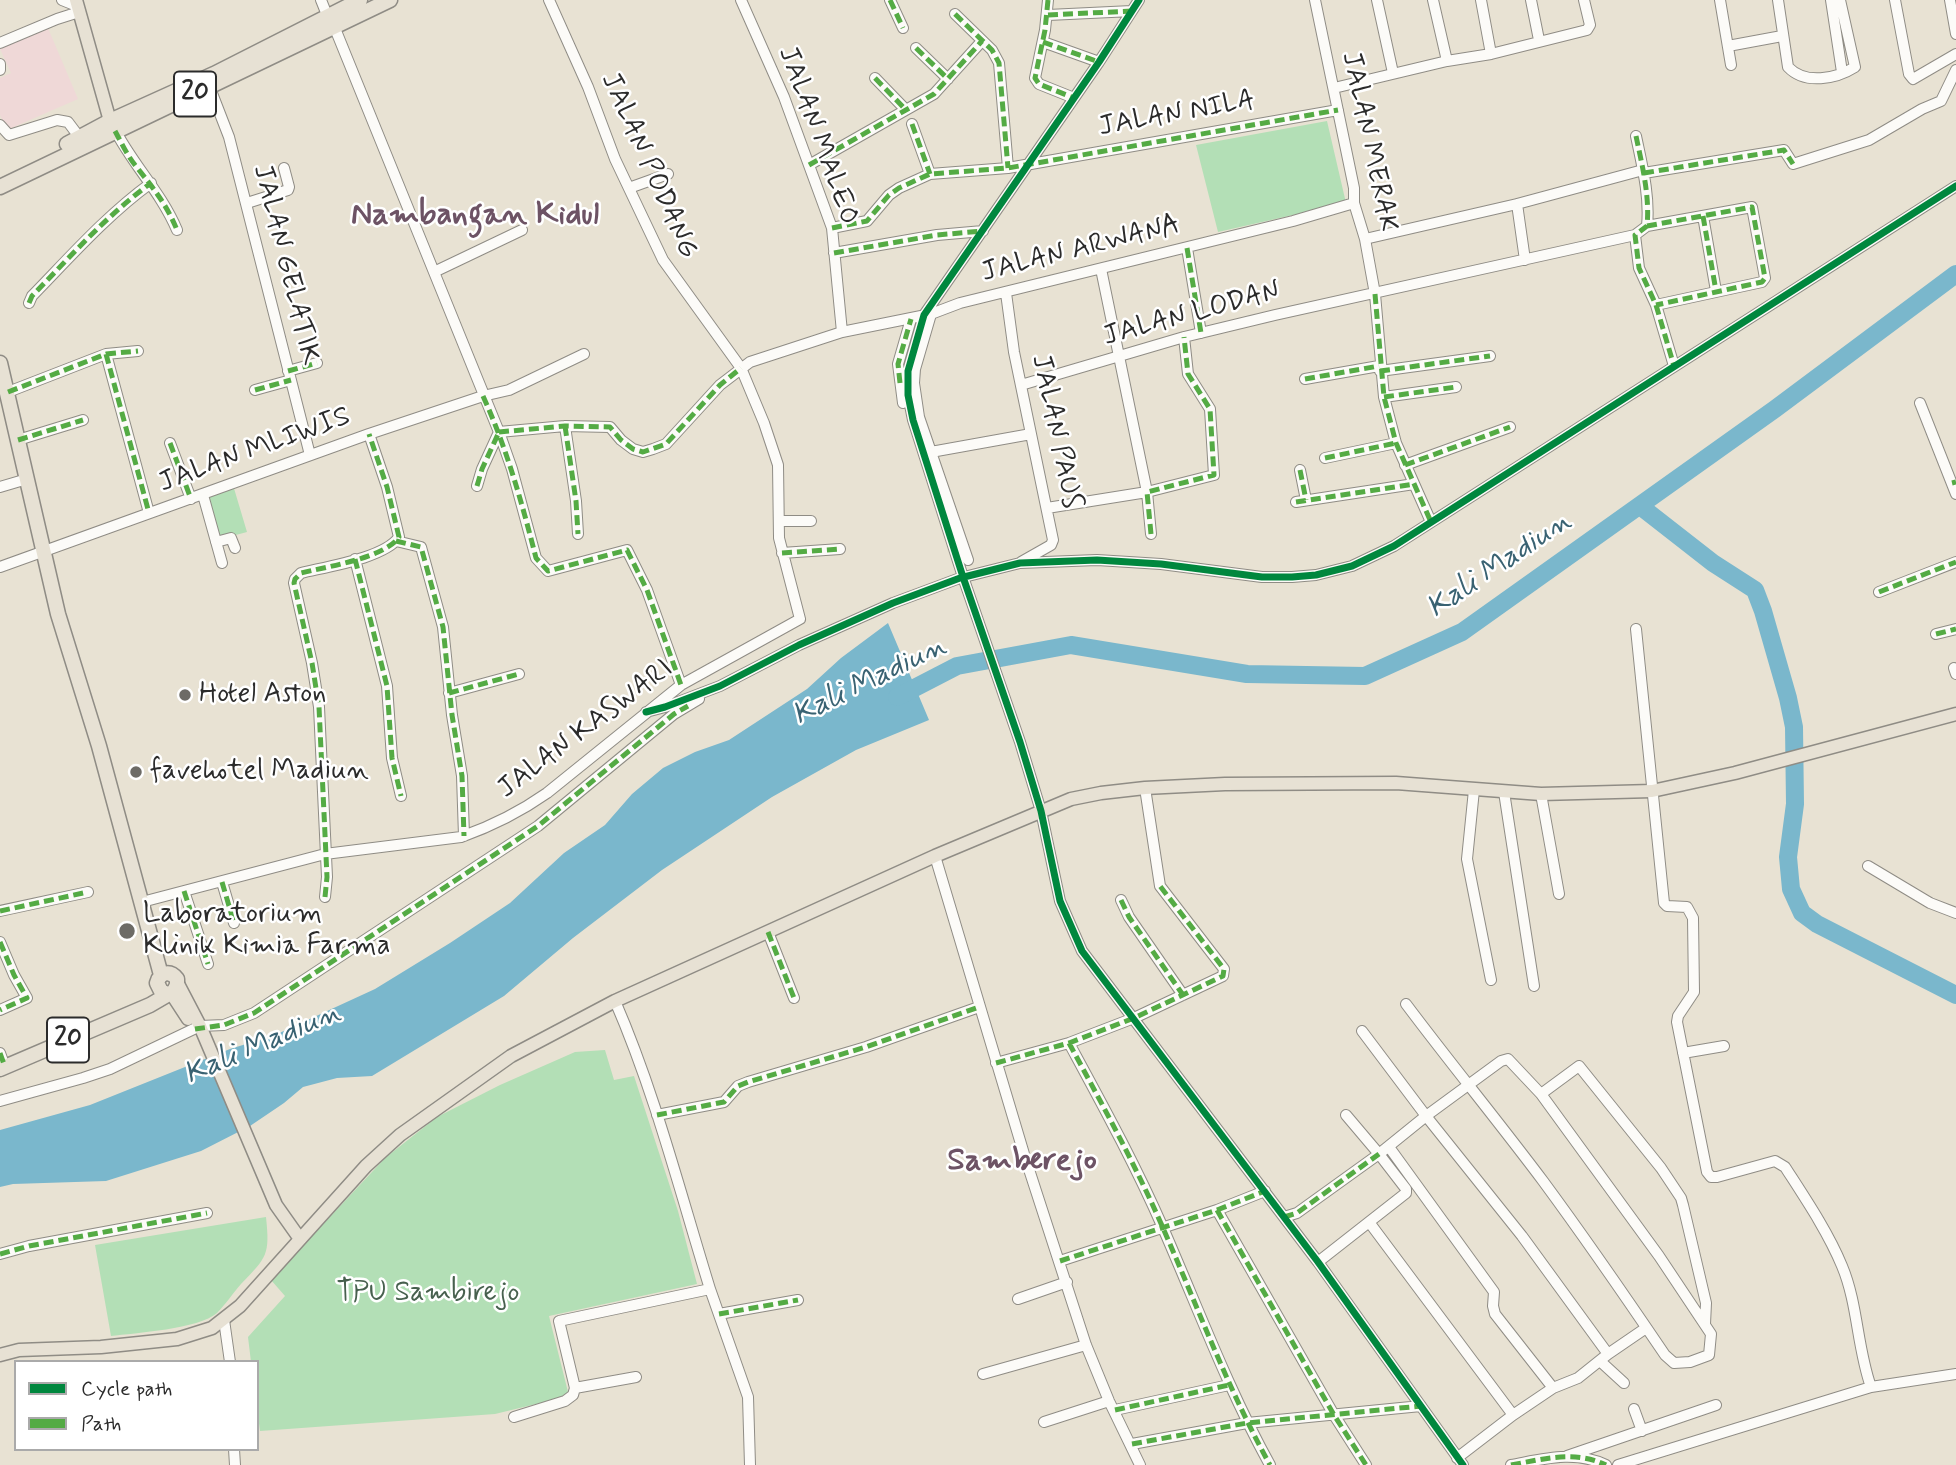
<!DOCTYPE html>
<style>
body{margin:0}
#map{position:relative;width:1956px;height:1465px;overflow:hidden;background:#e8e2d3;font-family:Mynerve,sans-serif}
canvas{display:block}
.legend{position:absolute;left:14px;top:1360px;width:245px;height:91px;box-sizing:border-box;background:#fff;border:2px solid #aaa;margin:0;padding:9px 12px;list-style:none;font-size:21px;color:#2b2b2b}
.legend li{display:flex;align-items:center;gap:14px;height:35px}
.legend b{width:35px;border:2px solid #aaa}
</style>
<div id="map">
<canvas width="1956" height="1465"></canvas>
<ul class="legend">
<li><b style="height:9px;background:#00873e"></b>Cycle path</li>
<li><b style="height:9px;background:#54ab44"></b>Path</li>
</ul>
</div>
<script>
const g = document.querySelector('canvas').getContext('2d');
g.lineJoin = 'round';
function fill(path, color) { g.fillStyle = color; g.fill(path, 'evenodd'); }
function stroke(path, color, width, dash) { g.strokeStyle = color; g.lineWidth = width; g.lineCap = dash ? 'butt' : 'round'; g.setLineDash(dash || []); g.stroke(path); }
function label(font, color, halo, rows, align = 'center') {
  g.font = font + ' Mynerve,sans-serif'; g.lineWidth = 5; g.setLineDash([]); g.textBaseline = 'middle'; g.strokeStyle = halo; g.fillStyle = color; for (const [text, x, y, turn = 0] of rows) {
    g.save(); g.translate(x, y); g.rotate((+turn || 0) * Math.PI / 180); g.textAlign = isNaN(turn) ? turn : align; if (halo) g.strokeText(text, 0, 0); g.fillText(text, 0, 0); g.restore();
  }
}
fill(new Path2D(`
 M 48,28 L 78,99 L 7,130 L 0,115 L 0,78 L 11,73 L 0,49 Z`), '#efd8d7');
fill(new Path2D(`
 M 1327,121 L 1346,203 L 1218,232 L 1196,145 Z
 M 233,485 L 247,532 L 217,540 L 204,495 Z
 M 605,1050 L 614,1080 L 634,1076 L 678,1211 L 697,1284 L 549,1316 L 569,1396 L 495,1414 L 260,1431 L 257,1408 L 257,1362 L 251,1362 L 248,1337 L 285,1296 L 271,1280 L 385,1158 L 437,1117 L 500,1085 L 575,1052 Z
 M 266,1217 C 270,1255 267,1257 241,1284 C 233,1293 225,1305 217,1313 C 199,1329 135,1333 111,1336 L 95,1245 Z`), '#b3dfb6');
fill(new Path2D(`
 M 888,623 L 929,720 L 856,750 L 772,797 L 662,870 L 573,938 L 504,996 L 372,1076 L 337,1078 L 303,1087 L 284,1103 L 250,1126 L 201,1151 L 106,1181 L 13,1184 L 0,1187 L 0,1130 L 90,1105 L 230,1049 L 275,1035 L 375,989 L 450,943 L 510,903 L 564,853 L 605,825 L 632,794 L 663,768 L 695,752 L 729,740 L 807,689 L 841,658 Z`), '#7ab7cc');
stroke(new Path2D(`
 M 1640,506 L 1713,563 L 1755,590 L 1763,611 L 1788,698 L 1794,727 L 1795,804 L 1788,857 L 1791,889 L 1802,913 L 1817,924 L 1956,995
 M 897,697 L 957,666 L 1071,645 L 1247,674 L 1365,676 L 1462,632 L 1775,409 L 1956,274`), '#7ab7cc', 18);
const minor = new Path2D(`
 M 62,0 L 77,6
 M 321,0 L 327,15
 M 741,0 L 784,97 L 832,228 L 842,332
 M 890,0 L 903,28
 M 1048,0 L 1045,30 L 1035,78 L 1039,84 L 1074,98
 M 1139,0 L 1099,62 L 924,315 L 908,371 L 908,395 L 913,420 L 963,577 L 1020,742 L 1041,811 L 1060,901 L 1082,951 L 1318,1262 L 1463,1465
 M 1315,0 L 1354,188 L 1354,203 L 1365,239 L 1375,294 L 1384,397 L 1396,443 L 1431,522
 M 1377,0 L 1393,73
 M 1433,0 L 1447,61
 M 1481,0 L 1491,54
 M 1531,0 L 1539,40
 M 1720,0 L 1731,65
 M 1778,0 L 1788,67 C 1805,85 1836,79 1855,67 L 1840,0
 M 1831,0 L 1842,72
 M 1895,0 L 1909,74 L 1913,79 L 1956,54
 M 1950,0 L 1956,34
 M 955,14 L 992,50 L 999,63 L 1008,168
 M 1048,15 L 1132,11
 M 334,26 L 499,432 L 512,469 L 536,558 L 548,571 L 627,550 L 647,590 L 681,685
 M 1043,42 L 1099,62
 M 0,43 L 57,19 L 79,12
 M 1728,46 L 1782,36
 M 916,48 L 948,79
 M 0,64 L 0,70
 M 875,78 L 906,110
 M 210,88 L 229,137 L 310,455
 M 1334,88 L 1447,61 L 1491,54 L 1587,30 L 1590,25 L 1584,0
 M 912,124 L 930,174
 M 0,125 L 9,135 L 57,120 L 68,122 L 83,142
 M 114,128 C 132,164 161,192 177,230
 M 1636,136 C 1642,165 1650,196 1647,226 L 1635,235 L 1639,268 L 1656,305 L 1674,366
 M 809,165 L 934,94 L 982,41
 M 1644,173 L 1784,150 L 1793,164 L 1869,140 L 1922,109 L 1941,101 L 1956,70
 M 629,188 L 668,174
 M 247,203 L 288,190 L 289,187 L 284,168
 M 1517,204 L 1525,260
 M 1703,216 L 1716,291
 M 1647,226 L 1752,207 L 1765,278 L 1762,282 L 1656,305
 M 832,228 L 867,221 L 889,195 L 899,188 L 930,174 L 1008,168 L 1338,110
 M 1365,239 L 1517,204 L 1643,170
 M 1187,248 L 1201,333
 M 834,253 L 937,235 L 983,231
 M 434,272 L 522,230
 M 1006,293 L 1014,352 L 1053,540 L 1051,545 L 1021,562
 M 29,303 L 32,296 C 70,257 107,215 151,183
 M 931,314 L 915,369 L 914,383 L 919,417 L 968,560
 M 106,354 L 138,351
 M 288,371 L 317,363
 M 1380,371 L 1490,356
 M 1305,379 L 1379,366
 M 1021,385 L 1184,337 L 1275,315 L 1635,235
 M 255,390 L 291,380
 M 8,392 L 106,354 L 149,513
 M 1384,397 L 1456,387
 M 903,403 L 898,364 L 911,319
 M 1920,403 L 1956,494
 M 565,426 L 576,501 L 578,534
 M 499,432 L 565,426 L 610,427 L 621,440 L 633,449 L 643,452 L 653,449 L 666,444 L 720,385 L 750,362 L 842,332 L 931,314 L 960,303 L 1293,221 L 1354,203
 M 18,440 L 83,420
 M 170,443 L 191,499
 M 931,452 L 1031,434
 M 1325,458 L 1396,443
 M 1405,465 L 1510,427
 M 1300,470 L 1306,500
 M 477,486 L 482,469 L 499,432
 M 0,487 L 27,479
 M 203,495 L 222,563
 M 1296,502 L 1414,484
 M 1047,508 L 1147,492 L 1101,269
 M 780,521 L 811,521
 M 1151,534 L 1147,492 L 1214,475 L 1210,409 L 1188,374 L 1184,337
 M 396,541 L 421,547 L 443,627 L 452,715 L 462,776 L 464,836
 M 216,542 L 231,538 L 235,548
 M 782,553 L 840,549
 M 355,559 L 387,686 L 392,758 L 401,796
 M 0,567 L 369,434 L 483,396 L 509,390 L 584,354
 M 1879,592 L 1956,562
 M 1936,634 L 1956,629
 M 1954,668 L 1956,674
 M 449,693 L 519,674
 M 646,712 L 665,707 L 720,686 L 799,645 L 893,603 L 960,578 L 1020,563 L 1097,560 L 1161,564 L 1262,577 L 1292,577 L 1316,575 L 1352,566 L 1394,546 L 1956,186
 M 1474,790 L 1467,859 L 1491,980
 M 1504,792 L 1534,986
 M 1541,794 L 1559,894
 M 935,856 L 1024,1154 L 1086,1345 L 1109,1401 L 1140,1465
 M 1868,866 L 1930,903 L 1956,913
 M 222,882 L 234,923
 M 184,891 L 208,964
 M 325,897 L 327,877 L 319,707 L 312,663 L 294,583 L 295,579 L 301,573 C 325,567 385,558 399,537 L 387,487 L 369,434
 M 1121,900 L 1129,917 L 1183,995
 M 142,902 L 325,854 L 461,837 C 492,826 520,812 547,793 L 681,685 L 800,619 L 779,538 L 778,465 L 764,423 L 741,368 L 663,260 L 615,159 L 588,87 L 549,0
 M 0,911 L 88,892
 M 768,932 L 794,998
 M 0,942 L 14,975 L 27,998 L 0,1010
 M 615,1001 C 655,1093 680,1192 710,1289
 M 1362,1031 L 1426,1116 L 1522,1236 L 1608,1354 L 1646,1328
 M 1069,1043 C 1102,1104 1135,1164 1163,1228 C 1198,1308 1228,1389 1270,1465
 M 0,1053 L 5,1067
 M 1683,1053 L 1724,1046
 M 996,1063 L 1069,1043 L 1134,1018 L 1223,976 L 1224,969 L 1160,886 L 1145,788
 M 1541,1094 L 1579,1066 L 1661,1168 L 1681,1198 L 1683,1205 L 1706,1303 L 1705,1324
 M 0,1101 L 83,1078 L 110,1069 L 200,1026 L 224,1025 L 254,1013 L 538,826 L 674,714 L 699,699
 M 657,1115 L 724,1102 L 738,1086 L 748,1082 L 866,1047 L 979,1007
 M 1389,1147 L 1494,1292 L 1493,1306 L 1495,1314 L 1553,1388
 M 1217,1210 L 1334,1415 L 1366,1465
 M 1284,1217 L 1297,1213 L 1379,1154 L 1346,1115
 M 1369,1222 L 1513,1415
 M 0,1254 L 29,1246 L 207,1213
 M 1060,1261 L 1217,1210 L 1265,1191
 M 1318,1262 L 1406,1193 L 1406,1189 L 1379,1154 L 1426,1116 L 1501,1061 L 1508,1059 L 1541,1094 L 1659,1256 L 1711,1334 L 1709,1355 L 1690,1362 L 1674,1363 L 1665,1355 C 1625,1296 1585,1238 1543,1181 C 1498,1121 1451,1064 1406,1004
 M 1018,1299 L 1067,1282
 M 719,1314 L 798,1300
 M 224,1320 L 230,1362
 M 1600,1361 L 1624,1383
 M 983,1374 L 1086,1345
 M 1871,1387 L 1956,1374
 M 575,1388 L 636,1377
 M 1634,1409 L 1642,1431
 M 1115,1410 L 1229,1385
 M 514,1417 L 565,1401 L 573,1395 L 575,1388 L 559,1321 L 710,1289 L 748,1397 L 750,1465
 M 1044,1422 L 1109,1401
 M 1132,1444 L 1247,1423 L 1421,1406
 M 234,1449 L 235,1465
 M 1567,1456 L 1716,1405
 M 1457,1458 L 1513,1415 L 1553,1388 L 1578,1378 L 1608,1354
 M 1511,1465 C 1544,1459 1574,1450 1606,1465
 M 1618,1465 L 1871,1387 C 1857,1348 1858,1304 1842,1266 C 1828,1232 1805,1198 1785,1167 L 1775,1161 L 1717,1177 L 1711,1177 L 1707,1172 L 1677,1022 L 1678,1016 L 1694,992 L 1693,918 L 1687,907 L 1667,906 L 1664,903 L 1636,629`);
const major = new Path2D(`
 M 76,0 L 110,121
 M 177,982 L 200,1026 L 276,1205 L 300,1239
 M 171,993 L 188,1019
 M 0,1355 L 19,1350 L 101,1347 L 177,1339 L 212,1328 L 240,1306 L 366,1166 L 400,1135 L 511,1056 L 615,1001 L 935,856 L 1071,799 L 1101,793 L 1145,788 L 1225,784 L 1396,783 L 1541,794 L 1652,791 L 1735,773 L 1956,714`);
const highway = new Path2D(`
 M 67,144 L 110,121 L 214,74 L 360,0
 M 0,187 L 390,0
 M 0,363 L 58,614 L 99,746 L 161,975
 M 0,1069 L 150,1005 L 174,991 L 177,985 L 177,979 C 170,970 160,972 157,983 L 161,991 L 167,994`);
stroke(minor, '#8f8c85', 12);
stroke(major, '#8f8c85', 15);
stroke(highway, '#8f8c85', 17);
stroke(minor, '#fcfbf8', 10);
stroke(major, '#e7e1d4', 12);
stroke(highway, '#e7e1d4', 14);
stroke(new Path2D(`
 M 890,0 L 903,28
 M 1048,0 L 1045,30 L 1035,78 L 1039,84 L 1074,98
 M 955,14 L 992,50 L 999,63 L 1008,168
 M 1048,15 L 1132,11
 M 1043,42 L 1099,62
 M 916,48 L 948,79
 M 875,78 L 906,110
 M 912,124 L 930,174
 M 115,131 C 121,142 127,155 135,165 C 153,188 166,203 177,230
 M 1636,136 C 1642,165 1650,196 1647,226 L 1635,235 L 1639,268 L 1656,305 L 1674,366
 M 809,165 L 934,94 L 982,41
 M 1644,173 L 1784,150 L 1793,164
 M 1703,216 L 1716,291
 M 1647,226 L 1752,207 L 1765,278 L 1762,282 L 1656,305
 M 832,228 L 867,221 L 889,195 L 899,188 L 930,174 L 1008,168 L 1338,110
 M 1187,248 L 1201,333
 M 834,253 L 937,235 L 983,231
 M 1375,294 L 1384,397 L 1396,443 L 1431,522
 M 29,303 L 32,296 C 70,257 107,215 151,183
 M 106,354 L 138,351
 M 288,371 L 317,363
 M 1380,371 L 1490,356
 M 1305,379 L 1379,366
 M 900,383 L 898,364 L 911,319
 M 255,390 L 291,380
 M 8,392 L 106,354 L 149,513
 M 483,396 C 507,449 522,503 536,558 L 548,571 L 627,550 L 647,590 L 681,685
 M 1384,397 L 1456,387
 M 565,426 L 576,501 L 578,534
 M 499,432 L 565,426 L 610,427 L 621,440 L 633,449 L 643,452 L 666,444 L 720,385 L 741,368
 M 18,440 L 83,420
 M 170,443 L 191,499
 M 1325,458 L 1396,443
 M 1405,465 L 1510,427
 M 1300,470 L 1306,500
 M 1952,483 L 1956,482
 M 477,486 L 482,469 L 499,432
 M 1296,502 L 1414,484
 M 1151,534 L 1147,492 L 1214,475 L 1210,409 L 1188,374 L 1184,337
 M 396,541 L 421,547 L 443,627 L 452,715 L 462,776 L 464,836
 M 782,553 L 840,549
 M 355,559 L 387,686 L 392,758 L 401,796
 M 1879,592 L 1956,562
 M 1936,634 L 1956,629
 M 449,693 L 519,674
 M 222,882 L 234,923
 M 184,891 L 208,964
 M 325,897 L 327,877 L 319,707 L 312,663 L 294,583 L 295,579 L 301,573 C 325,567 385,558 399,537 L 387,487 L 369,434
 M 1121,900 L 1129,917 L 1183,995
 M 0,911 L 88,892
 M 768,932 L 794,998
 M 0,942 L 14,975 L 27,998 L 0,1010
 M 195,1029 L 224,1025 L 254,1013 L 538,826 L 674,714 L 688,706
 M 1069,1043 C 1102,1104 1135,1164 1163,1228 C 1198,1308 1228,1389 1270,1465
 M 0,1053 L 5,1067
 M 996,1063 L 1069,1043 L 1134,1018 L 1223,976 L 1224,969 L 1160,886
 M 657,1115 L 724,1102 L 738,1086 L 748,1082 L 866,1047 L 979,1007
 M 1217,1210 L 1334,1415 L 1366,1465
 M 1284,1217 L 1297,1213 L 1379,1154
 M 0,1254 L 29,1246 L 207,1213
 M 1060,1261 L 1217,1210 L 1265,1191
 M 719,1314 L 798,1300
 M 1115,1410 L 1229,1385
 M 1132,1444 L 1247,1423 L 1421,1406
 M 1511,1465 C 1544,1459 1574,1450 1606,1465`), '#54ab44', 5, [10, 5]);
stroke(new Path2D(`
 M 1139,0 L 1099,62 L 924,315 L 908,371 L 908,395 L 913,420 L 963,577 L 1020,742 L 1041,811 L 1060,901 L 1082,951 L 1318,1262 L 1463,1465
 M 646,712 L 665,707 L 720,686 L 799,645 L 893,603 L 960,578 L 1020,563 L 1097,560 L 1161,564 L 1262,577 L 1292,577 L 1316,575 L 1352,566 L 1394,546 L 1956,186`), '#00873e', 7);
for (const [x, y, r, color] of [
 [185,695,7,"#6d6b66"],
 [136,772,7,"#6d6b66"],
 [127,931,9,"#6d6b66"]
]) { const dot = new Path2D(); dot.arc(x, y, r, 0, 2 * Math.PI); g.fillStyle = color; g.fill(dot); stroke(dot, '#fff', 2.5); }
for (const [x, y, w] of [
 [195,94,42],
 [68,1040,42]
]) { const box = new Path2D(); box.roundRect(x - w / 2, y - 22.5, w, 45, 5); g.fillStyle = '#fff'; g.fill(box); stroke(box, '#2b2b2b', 2); }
label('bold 26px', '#2b2b2b', null, [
 ["20",195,94],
 ["20",68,1040]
]);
label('28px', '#2b2b2b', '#fff', [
 ["JALAN NILA",1177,115,-10],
 ["JALAN MALEO",817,136,70],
 ["JALAN MERAK",1368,142,78],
 ["JALAN PODANG",648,166,66],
 ["JALAN ARWANA",1081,250,-14],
 ["JALAN GELATIK",285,265,76],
 ["JALAN LODAN",1192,315,-15],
 ["JALAN PAUS",1055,432,78],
 ["JALAN MLIWIS",255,451,-20],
 ["JALAN KASWARI",586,730,-37]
]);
label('28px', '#2b2b2b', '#fff', [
 ["Hotel Aston",199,695],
 ["favehotel Madiun",150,772],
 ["Laboratorium",143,915],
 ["Klinik Kimia Farma",143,947]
], 'left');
label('28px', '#47604e', '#fff', [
 ["TPU Sambirejo",428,1294]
]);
label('italic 30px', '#396272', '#fff', [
 ["Kali Madiun",1500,566,-34],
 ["Kali Madiun",870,682,-26],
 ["Kali Madiun",263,1045,-23]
]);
label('bold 32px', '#6d5365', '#fff', [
 ["Nambangan Kidul",475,216],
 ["Samberejo",1022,1162]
]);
</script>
